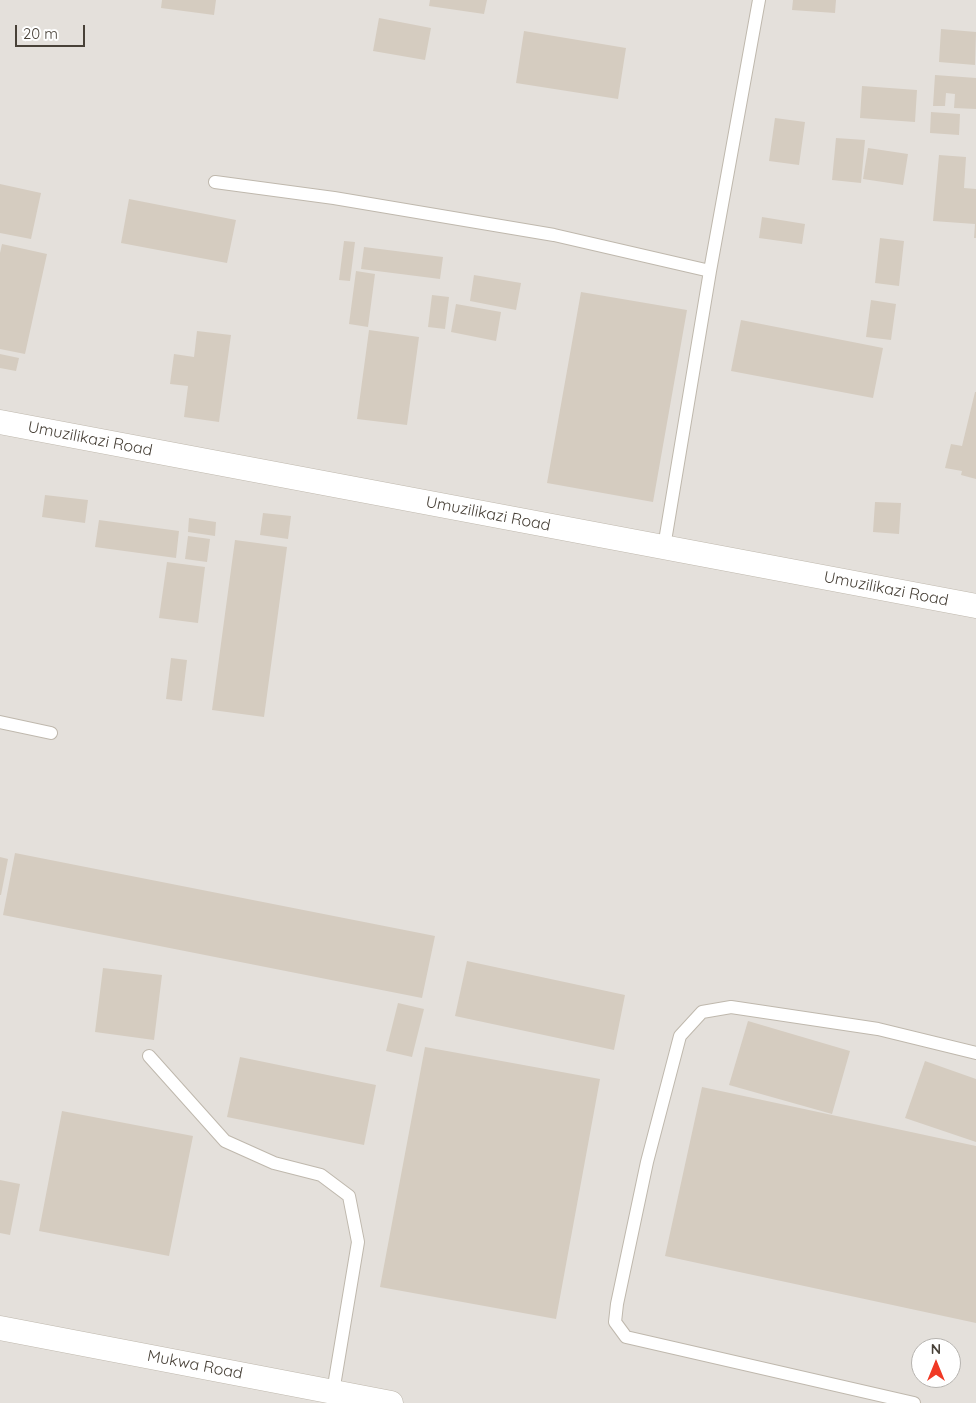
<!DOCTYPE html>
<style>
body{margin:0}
#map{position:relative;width:976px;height:1403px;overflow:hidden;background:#f4f1ea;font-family:Quicksand,sans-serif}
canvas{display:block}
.north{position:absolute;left:911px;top:1338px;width:50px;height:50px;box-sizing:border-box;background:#fff;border:1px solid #b6b3af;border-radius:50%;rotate:0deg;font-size:14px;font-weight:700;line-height:20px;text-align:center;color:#484138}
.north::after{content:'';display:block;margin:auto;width:18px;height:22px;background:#f03925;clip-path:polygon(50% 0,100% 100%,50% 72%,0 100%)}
.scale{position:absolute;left:15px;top:25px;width:70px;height:22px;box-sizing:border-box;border:2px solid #484138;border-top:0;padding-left:6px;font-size:15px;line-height:18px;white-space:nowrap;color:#484138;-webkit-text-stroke:4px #fff;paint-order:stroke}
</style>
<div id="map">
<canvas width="976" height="1403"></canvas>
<div class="north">N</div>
<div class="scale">20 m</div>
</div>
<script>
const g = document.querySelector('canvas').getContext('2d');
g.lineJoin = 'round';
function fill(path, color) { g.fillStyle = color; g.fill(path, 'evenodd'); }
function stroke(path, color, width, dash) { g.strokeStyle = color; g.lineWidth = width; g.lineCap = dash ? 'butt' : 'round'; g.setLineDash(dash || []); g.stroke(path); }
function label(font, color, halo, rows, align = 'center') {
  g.font = font + ' Quicksand,sans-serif'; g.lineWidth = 5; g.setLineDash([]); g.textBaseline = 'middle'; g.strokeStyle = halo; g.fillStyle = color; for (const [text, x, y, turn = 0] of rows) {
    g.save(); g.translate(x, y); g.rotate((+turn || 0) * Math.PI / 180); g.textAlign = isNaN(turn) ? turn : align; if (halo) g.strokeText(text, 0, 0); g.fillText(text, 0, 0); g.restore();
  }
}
fill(new Path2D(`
 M 0,0 L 976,0 L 976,1403 L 0,1403 ZM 921,1348 L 951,1348 L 951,1378 L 921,1378 Z`), '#e4e0db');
fill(new Path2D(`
 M 162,0 L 216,0 L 214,15 L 161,8 Z
 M 430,0 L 487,0 L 484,14 L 429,6 Z
 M 793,0 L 836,0 L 835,13 L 792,10 Z
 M 379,18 L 431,28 L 425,60 L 373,51 Z
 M 941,29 L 976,32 L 975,65 L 939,62 Z
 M 524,31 L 626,48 L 618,99 L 516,83 Z
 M 935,75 L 976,78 L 976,109 L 954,108 L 955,94 L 946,93 L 945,106 L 933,106 Z
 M 862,86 L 917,90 L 915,122 L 860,118 Z
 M 931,112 L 960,114 L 959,135 L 930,133 Z
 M 775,118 L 805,122 L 799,165 L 769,161 Z
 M 836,138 L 865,140 L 861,183 L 832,180 Z
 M 868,148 L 908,154 L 903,185 L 863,179 Z
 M 939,155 L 966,157 L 964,188 L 976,189 L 976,238 L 974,238 L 975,224 L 933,221 Z
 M 0,184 L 41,193 L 31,239 L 0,233 Z
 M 129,199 L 236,220 L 227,263 L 121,243 Z
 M 762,217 L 805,224 L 802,244 L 759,238 Z
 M 880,238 L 904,241 L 899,286 L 875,283 Z
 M 344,241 L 355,242 L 350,281 L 339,280 Z
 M 2,244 L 47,254 L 25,354 L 0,349 L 0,253 Z
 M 364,247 L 443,257 L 440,279 L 361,269 Z
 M 356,271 L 375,274 L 368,327 L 349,324 Z
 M 474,275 L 521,283 L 516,310 L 470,301 Z
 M 581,292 L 687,310 L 653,502 L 547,483 Z
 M 432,295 L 449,297 L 445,329 L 428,327 Z
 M 871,300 L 896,304 L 891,340 L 866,337 Z
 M 456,304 L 501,312 L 496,341 L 451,332 Z
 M 741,320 L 883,348 L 873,398 L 731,371 Z
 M 369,330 L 419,337 L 407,425 L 357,419 Z
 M 197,331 L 231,335 L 219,422 L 184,417 L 188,386 L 170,384 L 174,354 L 194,357 Z
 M 0,354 L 19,358 L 16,371 L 0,368 Z
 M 975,392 L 976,392 L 976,479 L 961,475 L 962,471 L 945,468 L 951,444 L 962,446 Z
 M 45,495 L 88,500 L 85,523 L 42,517 Z
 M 875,502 L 901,503 L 899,534 L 873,532 Z
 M 263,513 L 291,516 L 288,539 L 260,535 Z
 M 189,518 L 216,522 L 215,536 L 188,532 Z
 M 99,520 L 179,531 L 176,558 L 95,547 Z
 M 188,536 L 210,539 L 207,562 L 185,559 Z
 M 235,540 L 287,547 L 264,717 L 212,710 Z
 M 167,562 L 205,567 L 198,623 L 159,618 Z
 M 171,658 L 187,660 L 182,701 L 166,699 Z
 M 15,853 L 435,936 L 422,998 L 3,915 Z
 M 0,857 L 8,859 L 1,895 L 0,895 Z
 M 467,961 L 625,995 L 614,1050 L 455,1016 Z
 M 103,968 L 162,975 L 154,1040 L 95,1032 Z
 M 398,1003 L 424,1009 L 412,1057 L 386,1051 Z
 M 748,1021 L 850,1051 L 832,1114 L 729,1085 Z
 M 425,1047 L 600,1079 L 556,1319 L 380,1287 Z
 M 240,1057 L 376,1085 L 364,1145 L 227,1117 Z
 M 925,1061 L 976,1079 L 976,1142 L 905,1118 Z
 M 702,1087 L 976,1146 L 976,1323 L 665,1256 Z
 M 62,1111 L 193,1136 L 169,1256 L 39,1231 Z
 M 0,1180 L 20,1184 L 10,1235 L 0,1233 Z`), '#d5ccc0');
const lane = new Path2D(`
 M 215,182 L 334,198 L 554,235 L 710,271
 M 664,547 L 710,271 L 759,0
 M 0,722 L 51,733
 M 149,1056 L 225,1141 L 274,1163 L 321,1175 L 349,1196 L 358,1242 L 333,1392
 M 914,1403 L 626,1337 L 615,1322 L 617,1304 L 647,1162 L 680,1036 L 702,1012 L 731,1007 L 878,1029 L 976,1053`);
const street = new Path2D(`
 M 0,422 L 976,606
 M 0,1328 L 391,1403`);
stroke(lane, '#bfb8ad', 14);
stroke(street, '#bfb8ad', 25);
stroke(lane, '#fff', 12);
stroke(street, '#fff', 24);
label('16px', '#484138', '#fff', [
 ["Umuzilikazi Road",90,439,11],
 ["Umuzilikazi Road",488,514,11],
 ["Umuzilikazi Road",886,589,11],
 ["Mukwa Road",195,1365,11]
]);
</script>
